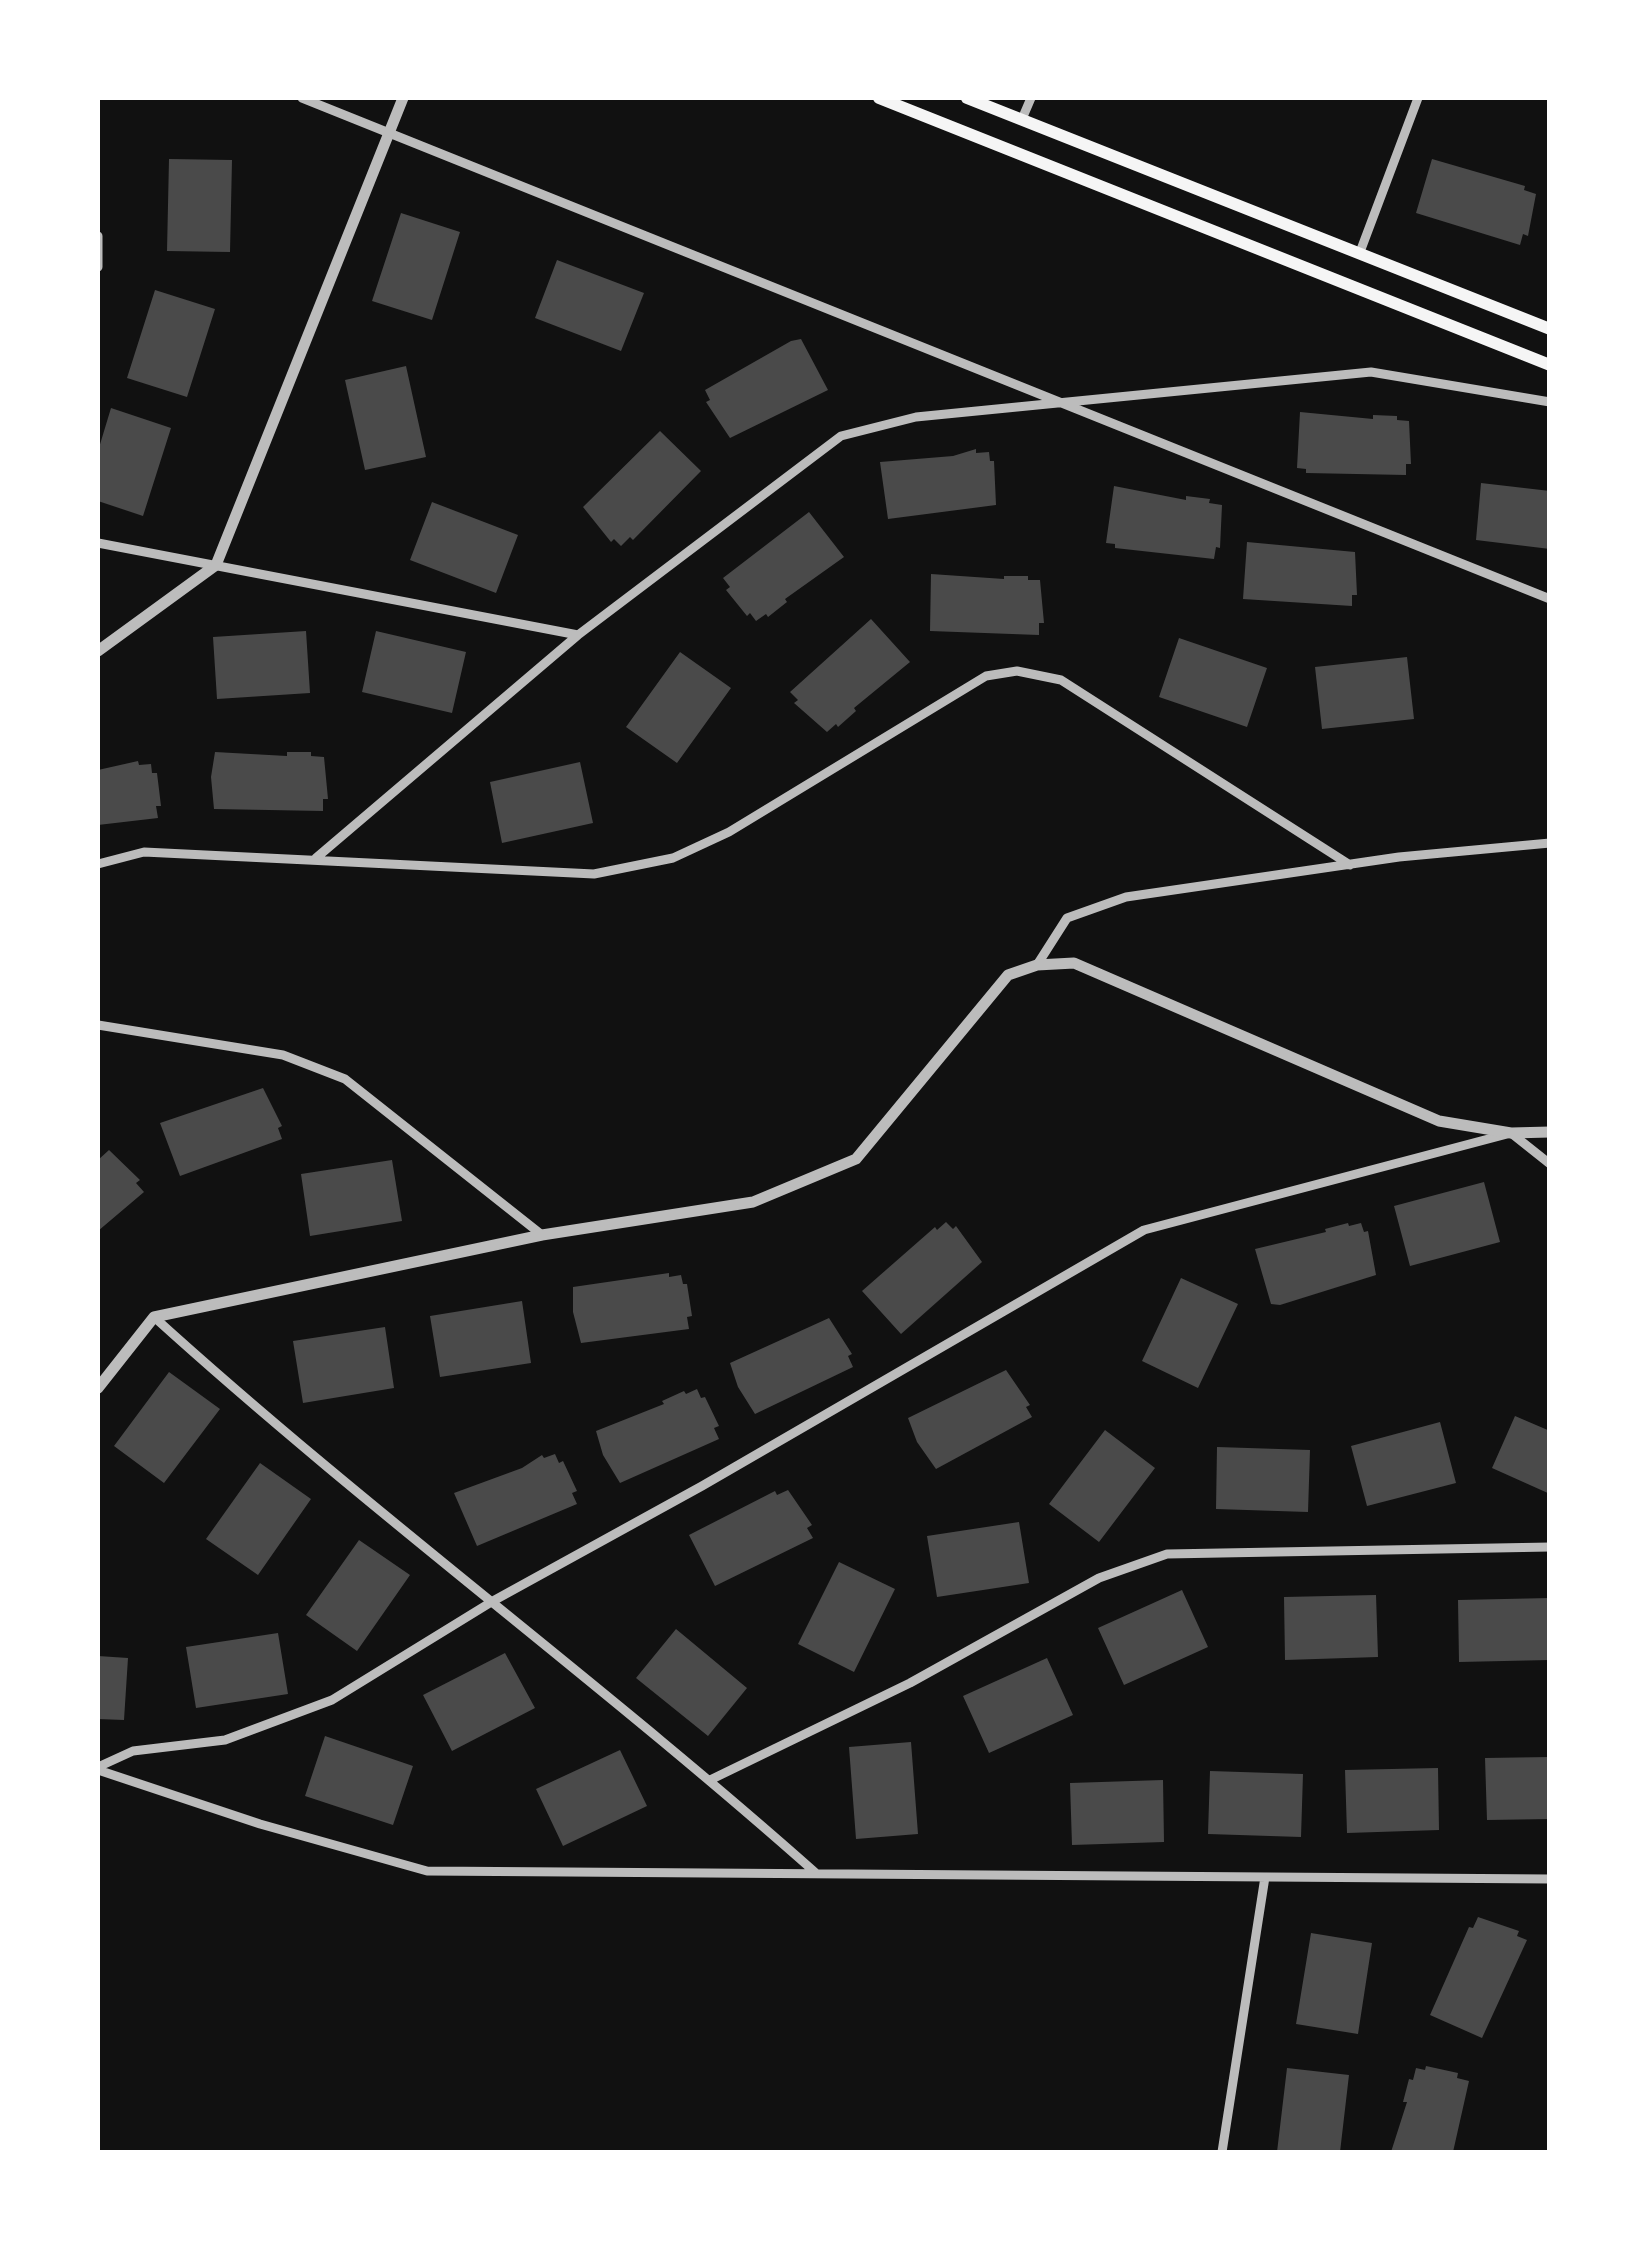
<!DOCTYPE html>
<style>
body{margin:0}
#map{position:relative;width:1647px;height:2250px;overflow:hidden;background:#111;font-family:Spectral,serif}
canvas{display:block}
.frame{position:absolute;inset:0;border:100px solid #fff;pointer-events:none}
</style>
<div id="map">
<canvas width="1647" height="2250"></canvas>
<div class="frame"></div>
</div>
<script>
const g = document.querySelector('canvas').getContext('2d');
g.lineJoin = 'round';
function fill(path, color) { g.fillStyle = color; g.fill(path, 'evenodd'); }
function stroke(path, color, width, dash) { g.strokeStyle = color; g.lineWidth = width; g.lineCap = dash ? 'butt' : 'round'; g.setLineDash(dash || []); g.stroke(path); }
fill(new Path2D(`
 M 169,159 L 232,160 L 230,252 L 167,251 Z
 M 1432,159 L 1525,186 L 1524,190 L 1536,194 L 1528,236 L 1523,234 L 1520,245 L 1416,213 Z
 M 401,213 L 460,232 L 432,320 L 372,301 Z
 M 557,260 L 644,293 L 621,351 L 535,318 Z
 M 155,290 L 215,309 L 187,397 L 127,378 Z
 M 801,339 L 828,390 L 730,438 L 706,402 L 710,400 L 705,390 L 791,341 Z
 M 406,366 L 426,457 L 365,470 L 345,380 Z
 M 111,408 L 171,428 L 143,516 L 98,501 L 98,451 Z
 M 1300,412 L 1373,419 L 1373,415 L 1397,416 L 1397,420 L 1409,421 L 1411,464 L 1406,464 L 1406,475 L 1306,473 L 1306,469 L 1297,468 Z
 M 660,431 L 701,471 L 633,540 L 630,537 L 621,546 L 614,539 L 611,542 L 583,507 Z
 M 976,449 L 976,453 L 989,452 L 990,461 L 994,461 L 996,505 L 888,519 L 880,462 L 953,456 Z
 M 1481,483 L 1550,491 L 1550,549 L 1476,540 Z
 M 1114,486 L 1186,500 L 1186,496 L 1210,499 L 1209,503 L 1222,505 L 1220,548 L 1216,547 L 1214,559 L 1115,548 L 1115,544 L 1106,543 Z
 M 432,502 L 518,535 L 496,593 L 410,560 Z
 M 809,512 L 844,557 L 785,599 L 787,602 L 768,617 L 766,614 L 756,621 L 750,613 L 747,616 L 726,590 L 730,587 L 723,578 Z
 M 1247,542 L 1355,552 L 1357,595 L 1352,595 L 1352,606 L 1243,599 Z
 M 931,574 L 1004,579 L 1004,576 L 1028,576 L 1028,580 L 1040,580 L 1044,623 L 1039,623 L 1039,635 L 930,631 Z
 M 871,619 L 910,662 L 854,708 L 856,711 L 838,727 L 836,724 L 827,732 L 794,703 L 798,700 L 790,692 Z
 M 306,631 L 310,693 L 217,699 L 213,637 Z
 M 376,631 L 466,652 L 452,713 L 362,692 Z
 M 1179,638 L 1267,668 L 1247,727 L 1159,697 Z
 M 680,652 L 731,688 L 677,763 L 626,727 Z
 M 1407,657 L 1414,719 L 1322,729 L 1315,667 Z
 M 215,752 L 287,756 L 287,752 L 311,752 L 311,756 L 324,757 L 328,799 L 323,799 L 323,811 L 214,809 L 211,777 Z
 M 138,761 L 139,765 L 151,764 L 152,773 L 157,773 L 161,806 L 156,806 L 158,818 L 98,825 L 98,770 Z
 M 580,762 L 593,823 L 502,843 L 490,782 Z
 M 263,1088 L 282,1126 L 278,1128 L 282,1139 L 180,1176 L 160,1123 Z
 M 109,1150 L 140,1180 L 136,1183 L 144,1192 L 98,1231 L 98,1160 Z
 M 392,1160 L 402,1221 L 310,1236 L 301,1174 Z
 M 1484,1182 L 1500,1242 L 1410,1266 L 1394,1206 Z
 M 946,1222 L 953,1229 L 956,1226 L 982,1262 L 901,1334 L 862,1291 L 935,1227 L 937,1230 Z
 M 1348,1223 L 1349,1226 L 1361,1223 L 1364,1232 L 1368,1231 L 1376,1275 L 1280,1305 L 1271,1304 L 1255,1249 L 1326,1232 L 1325,1229 Z
 M 669,1273 L 669,1277 L 681,1275 L 683,1284 L 687,1284 L 692,1316 L 687,1317 L 689,1329 L 581,1343 L 573,1312 L 573,1287 Z
 M 1181,1278 L 1238,1304 L 1198,1388 L 1142,1361 Z
 M 522,1301 L 531,1363 L 440,1377 L 430,1316 Z
 M 829,1318 L 852,1354 L 848,1356 L 853,1367 L 755,1414 L 738,1387 L 730,1363 Z
 M 385,1327 L 394,1388 L 303,1403 L 293,1341 Z
 M 1006,1370 L 1030,1405 L 1026,1407 L 1032,1417 L 936,1469 L 917,1442 L 908,1418 Z
 M 169,1372 L 220,1409 L 164,1483 L 114,1446 Z
 M 697,1389 L 701,1398 L 705,1397 L 719,1426 L 714,1428 L 719,1439 L 620,1483 L 603,1455 L 596,1431 L 664,1404 L 662,1401 L 684,1391 L 686,1394 Z
 M 1515,1416 L 1550,1431 L 1550,1494 L 1492,1468 Z
 M 1440,1422 L 1456,1483 L 1367,1506 L 1351,1446 Z
 M 1105,1430 L 1155,1468 L 1099,1542 L 1049,1504 Z
 M 1217,1447 L 1310,1450 L 1308,1512 L 1216,1509 Z
 M 555,1454 L 559,1463 L 563,1461 L 577,1491 L 572,1493 L 577,1504 L 477,1546 L 454,1493 L 522,1468 L 542,1455 L 544,1458 Z
 M 260,1463 L 311,1499 L 258,1575 L 206,1539 Z
 M 788,1490 L 812,1525 L 807,1528 L 813,1538 L 715,1586 L 689,1535 L 775,1491 L 777,1495 Z
 M 1019,1522 L 1029,1583 L 937,1597 L 927,1536 Z
 M 359,1540 L 410,1575 L 357,1651 L 306,1615 Z
 M 839,1562 L 895,1589 L 854,1672 L 798,1644 Z
 M 1182,1590 L 1208,1647 L 1124,1685 L 1098,1628 Z
 M 1376,1595 L 1378,1657 L 1285,1660 L 1284,1597 Z
 M 1550,1598 L 1550,1660 L 1459,1662 L 1458,1600 Z
 M 676,1629 L 747,1688 L 708,1736 L 636,1678 Z
 M 278,1633 L 288,1694 L 196,1708 L 186,1647 Z
 M 505,1653 L 535,1708 L 452,1751 L 423,1695 Z
 M 98,1656 L 128,1658 L 124,1720 L 98,1719 Z
 M 1047,1658 L 1073,1715 L 989,1753 L 963,1696 Z
 M 325,1736 L 413,1766 L 393,1825 L 305,1796 Z
 M 911,1742 L 918,1834 L 856,1839 L 849,1747 Z
 M 620,1750 L 647,1806 L 563,1846 L 536,1789 Z
 M 1550,1757 L 1550,1819 L 1487,1820 L 1485,1758 Z
 M 1438,1768 L 1439,1830 L 1347,1833 L 1345,1770 Z
 M 1210,1771 L 1303,1774 L 1301,1837 L 1208,1834 Z
 M 1163,1780 L 1164,1842 L 1072,1845 L 1070,1783 Z
 M 1478,1917 L 1519,1931 L 1517,1936 L 1527,1940 L 1482,2038 L 1430,2015 L 1469,1927 L 1473,1928 Z
 M 1311,1933 L 1372,1943 L 1358,2034 L 1296,2024 Z
 M 1426,2066 L 1458,2073 L 1457,2078 L 1469,2081 L 1453,2152 L 1391,2152 L 1407,2102 L 1403,2102 L 1409,2079 L 1413,2080 L 1416,2068 L 1425,2070 Z
 M 1287,2068 L 1349,2075 L 1340,2152 L 1277,2152 Z`), '#4a4a4a');
stroke(new Path2D(`
 M 302,98 L 1550,599
 M 1022,119 L 1031,98
 M 98,236 L 98,267
 M 1360,252 L 1418,98
 M 98,543 L 578,635
 M 316,858 L 578,635 L 841,436 L 916,417 L 1371,372 L 1550,402
 M 98,864 L 144,852 L 594,874 L 673,858 L 729,832 L 986,676 L 1017,671 L 1061,680 L 1350,865
 M 1037,965 L 1067,918 L 1126,897 L 1399,857 L 1550,843
 M 98,1025 L 283,1055 L 345,1079 L 542,1235
 M 154,1317 C 368,1511 601,1682 817,1874
 M 98,1767 L 133,1751 L 225,1740 L 332,1700 L 493,1601 L 702,1486 L 1144,1230 L 1511,1133 L 1550,1164
 M 98,1770 L 260,1824 L 427,1871 L 1550,1879
 M 710,1780 L 910,1683 L 1099,1578 L 1167,1554 L 1550,1547
 M 1222,2152 L 1265,1877`), '#bcbcbc', 9);
stroke(new Path2D(`
 M 98,651 L 216,565 L 403,98
 M 98,1388 L 154,1317 L 542,1235 L 753,1202 L 856,1159 L 1008,975 L 1037,965 L 1074,963 L 1439,1121 L 1511,1133 L 1550,1132`), '#bcbcbc', 11);
stroke(new Path2D(`
 M 879,98 L 1550,365
 M 967,98 L 1550,329`), '#f5f5f5', 12);
</script>
